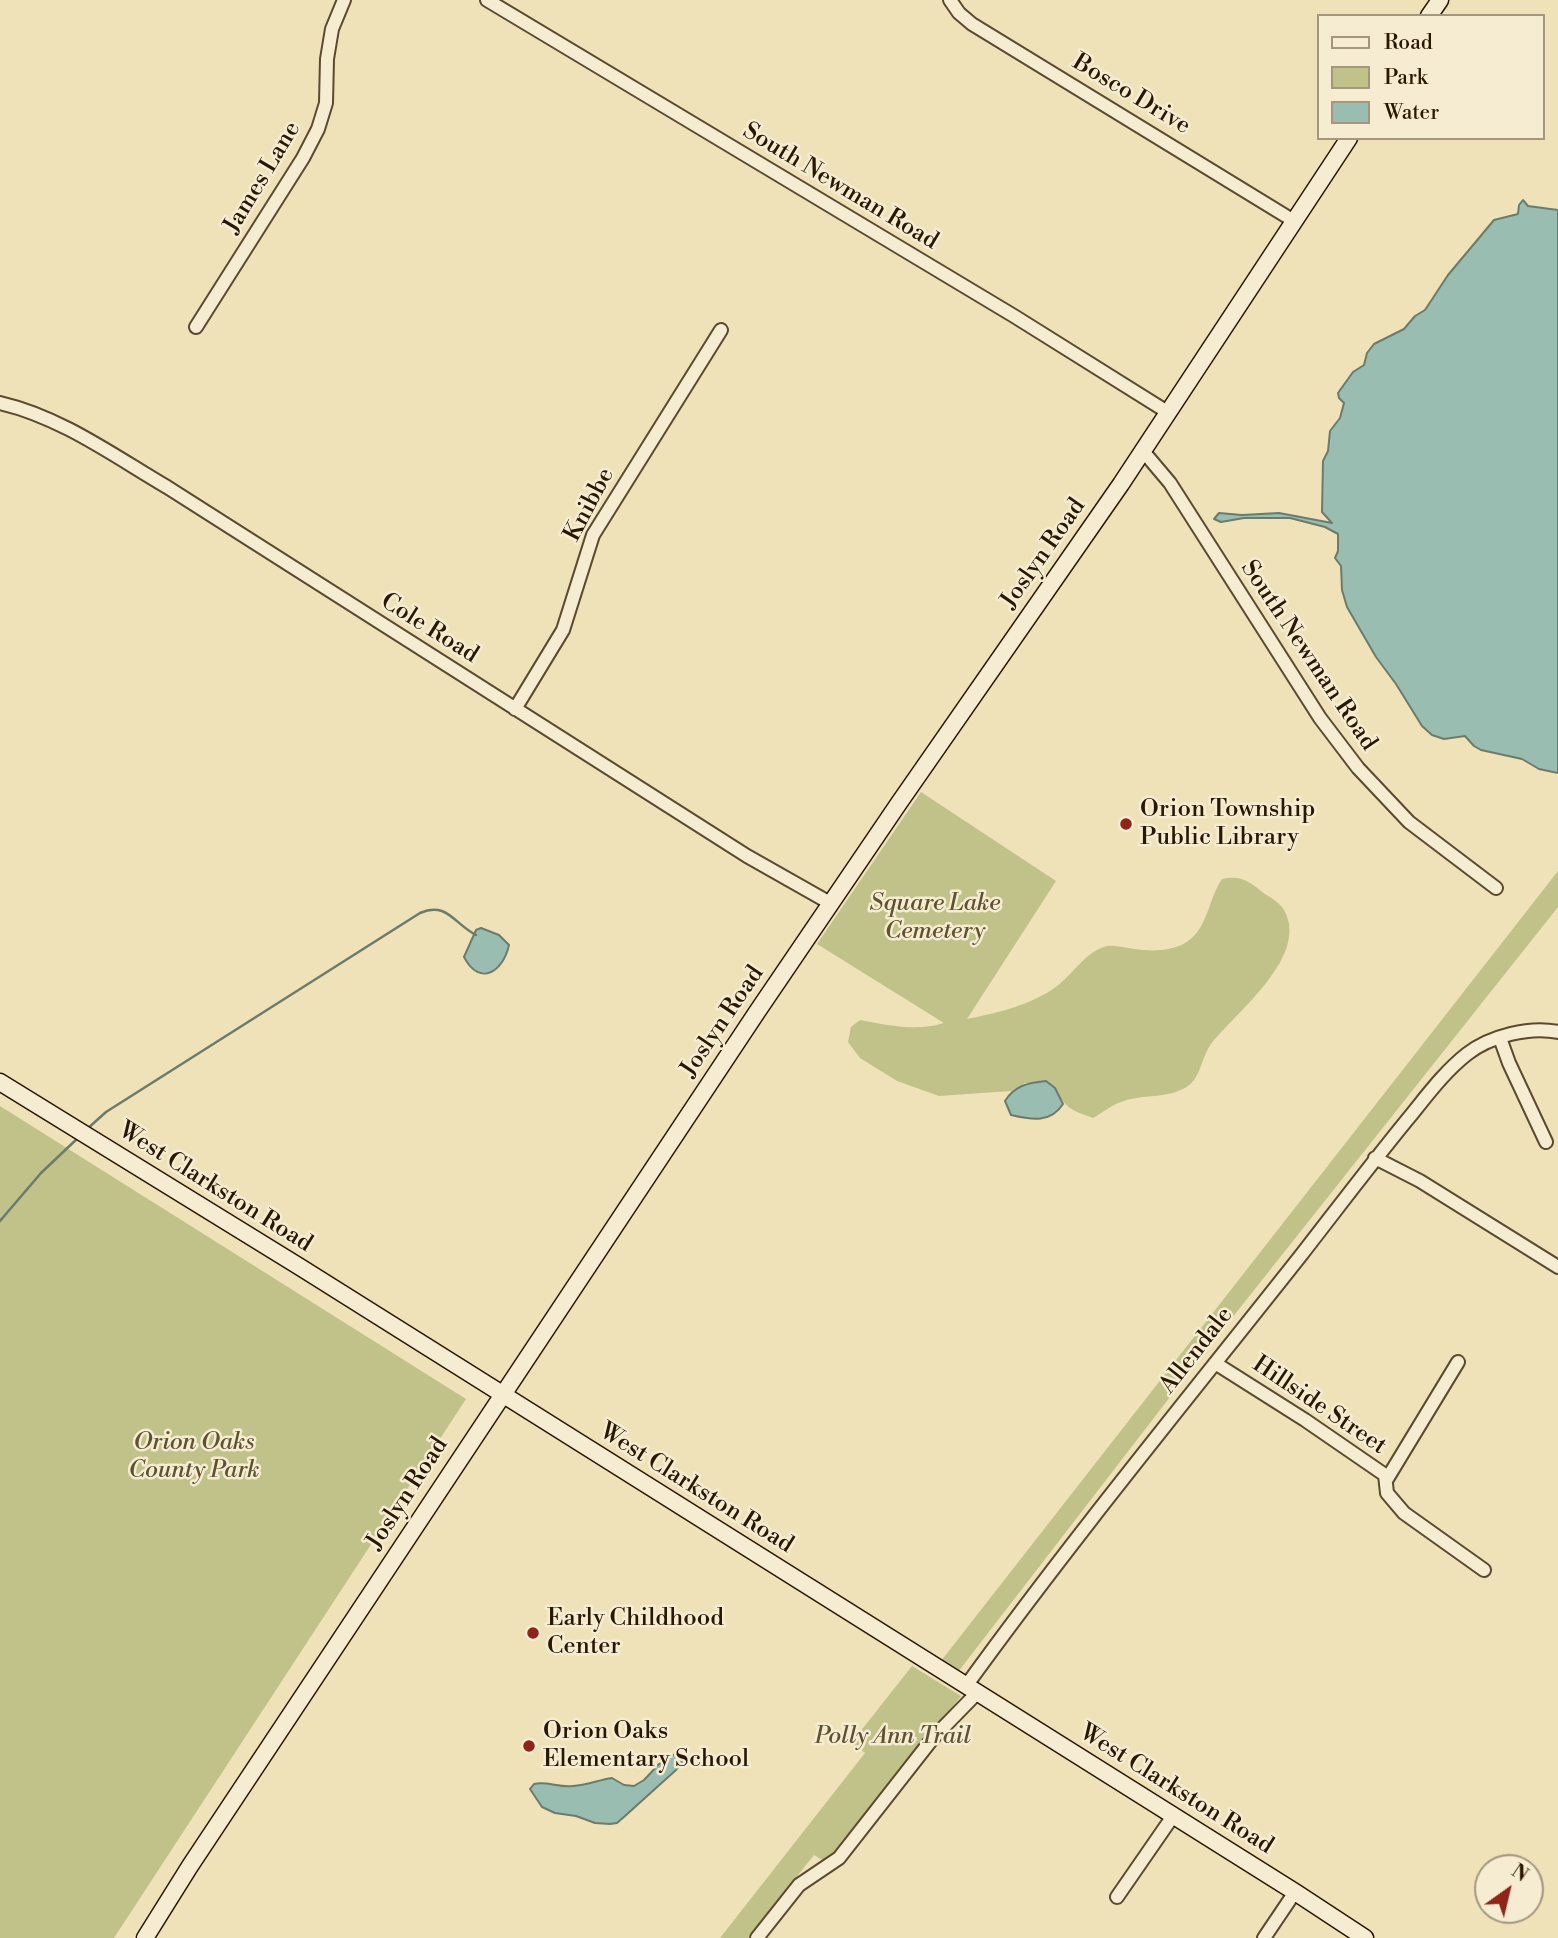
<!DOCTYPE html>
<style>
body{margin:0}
#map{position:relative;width:1558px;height:1938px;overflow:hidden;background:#efe2b9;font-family:"Libre Bodoni",serif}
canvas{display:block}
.legend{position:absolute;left:1317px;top:14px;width:228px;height:126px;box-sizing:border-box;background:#f5ecd2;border:2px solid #a3977e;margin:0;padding:9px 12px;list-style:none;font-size:21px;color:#281701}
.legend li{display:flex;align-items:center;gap:14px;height:35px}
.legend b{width:35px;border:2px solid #a3977e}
.north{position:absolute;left:1474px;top:1854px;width:70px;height:70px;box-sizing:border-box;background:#f5ecd2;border:2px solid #a3977e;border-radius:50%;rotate:34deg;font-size:19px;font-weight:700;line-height:28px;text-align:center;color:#281701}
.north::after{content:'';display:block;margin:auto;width:24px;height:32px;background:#8f2418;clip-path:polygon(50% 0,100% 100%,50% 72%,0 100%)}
</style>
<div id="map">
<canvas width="1558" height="1938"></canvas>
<ul class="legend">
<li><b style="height:9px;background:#f5ecd2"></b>Road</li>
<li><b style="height:19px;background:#c1c18a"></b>Park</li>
<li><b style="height:19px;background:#9abdb1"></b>Water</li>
</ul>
<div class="north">N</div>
</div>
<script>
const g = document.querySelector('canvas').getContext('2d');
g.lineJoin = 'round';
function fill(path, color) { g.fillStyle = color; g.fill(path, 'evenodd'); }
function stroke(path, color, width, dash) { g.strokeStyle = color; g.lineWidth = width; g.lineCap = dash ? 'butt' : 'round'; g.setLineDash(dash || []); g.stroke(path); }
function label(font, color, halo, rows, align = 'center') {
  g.font = font + ' "Libre Bodoni",serif'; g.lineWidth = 5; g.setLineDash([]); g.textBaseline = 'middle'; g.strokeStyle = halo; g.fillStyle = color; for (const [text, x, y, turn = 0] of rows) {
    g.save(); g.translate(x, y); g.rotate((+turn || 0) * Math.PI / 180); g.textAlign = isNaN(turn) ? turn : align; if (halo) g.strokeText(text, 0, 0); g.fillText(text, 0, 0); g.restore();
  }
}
fill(new Path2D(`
 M 921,792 L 1056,881 L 967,1019 C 997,1013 1032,1005 1057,986 C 1073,974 1086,951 1107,946 C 1113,945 1121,947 1128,948 C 1147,951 1167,953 1185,943 C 1208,930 1208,899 1222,879 C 1242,875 1248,881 1265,894 C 1270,897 1278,902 1282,907 C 1314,953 1235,1013 1211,1044 C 1201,1058 1201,1077 1188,1086 C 1167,1100 1144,1093 1121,1102 C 1112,1105 1102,1113 1093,1118 C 1071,1110 1066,1109 1055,1088 L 1025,1083 L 1011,1091 L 939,1096 L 897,1081 L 860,1058 L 848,1042 L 851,1027 L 860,1020 C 887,1025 917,1032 944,1023 L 817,944 Z
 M 1558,871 L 1558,907 L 1197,1362 L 958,1672 L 941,1661 Z
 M 0,1106 L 466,1399 L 114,1938 L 0,1938 Z
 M 912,1666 L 961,1696 L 829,1864 L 814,1855 L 748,1938 L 720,1938 L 865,1753 L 852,1742 Z`), '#c1c18a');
const water = new Path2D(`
 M 1523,200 L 1528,206 L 1558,210 L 1558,773 L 1539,769 L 1522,759 L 1481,750 L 1474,746 L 1465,736 L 1444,739 L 1432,735 L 1422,726 L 1396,684 L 1376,657 L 1347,607 L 1342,590 L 1341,566 L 1335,558 L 1338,551 L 1338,534 L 1325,527 L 1290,518 L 1244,518 L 1221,522 L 1214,519 L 1219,513 L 1242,515 L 1279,513 L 1332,523 L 1322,512 L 1323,461 L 1328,451 L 1330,431 L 1340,418 L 1344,403 L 1339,398 L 1338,393 L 1353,372 L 1364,365 L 1367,353 L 1374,344 L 1404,329 L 1415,316 L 1425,310 L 1448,275 L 1494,220 L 1518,214 L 1519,205 Z
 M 481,928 L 499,935 L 509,945 C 503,972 480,987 464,957 L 476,930 Z
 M 1046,1081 L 1055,1088 L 1063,1104 C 1051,1123 1032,1120 1011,1115 L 1005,1101 C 1015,1085 1028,1083 1046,1081 Z
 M 678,1752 L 683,1756 L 682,1762 L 676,1770 L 625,1816 L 617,1823 L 610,1824 L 595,1823 L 576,1816 L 555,1813 L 542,1807 L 530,1789 L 534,1784 C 547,1781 560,1788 573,1786 C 586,1785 599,1780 612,1778 L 624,1785 L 634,1786 L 644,1780 L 659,1764 Z`);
fill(water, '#9abdb1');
stroke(water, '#6c7b6b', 2);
stroke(new Path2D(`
 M 86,1130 L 106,1112 L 420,913 C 447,901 454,924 476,935
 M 0,1221 L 41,1173 L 79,1137`), '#6c7b6b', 2.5);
const street = new Path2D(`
 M 487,0 L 1014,316 L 1169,413
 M 950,0 L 959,13 L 972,24 L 1294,221
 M 196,327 L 303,158 L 318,129 L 326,103 L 327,59 L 332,29 L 344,0
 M 0,403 C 61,417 114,456 167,487 L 747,856 L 830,903
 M 1143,451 L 1170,483 L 1320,718 L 1358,768 L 1409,822 L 1496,888
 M 515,709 L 563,630 L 593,535 L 721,330
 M 1500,1038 L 1509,1063 L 1546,1142
 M 1375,1158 L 1420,1181 L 1558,1267
 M 1215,1363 L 1305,1420 L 1385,1475 L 1387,1493 L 1404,1513 L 1484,1570
 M 1387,1479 L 1458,1362
 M 966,1686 C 1073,1538 1189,1397 1302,1254 C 1337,1209 1371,1164 1407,1120 C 1426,1097 1443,1073 1467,1054 C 1490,1036 1530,1026 1558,1032
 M 1117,1897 L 1173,1816
 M 757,1938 L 799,1885 L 839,1858 L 933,1738 L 977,1693
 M 1264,1938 L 1295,1892`);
const secondary = new Path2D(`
 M 1429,16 L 1440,0
 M 0,1082 L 300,1267 L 1295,1892 L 1365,1938
 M 145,1938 L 190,1866 L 757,1012 L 899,803 L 1121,484 L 1349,138`);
stroke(street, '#5a4a2f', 16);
stroke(secondary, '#281701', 19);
stroke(street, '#f5ecd2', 12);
stroke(secondary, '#f5ecd2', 16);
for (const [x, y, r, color] of [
 [1126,824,7,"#8f2418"],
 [533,1633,7,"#8f2418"],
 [529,1746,7,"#8f2418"]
]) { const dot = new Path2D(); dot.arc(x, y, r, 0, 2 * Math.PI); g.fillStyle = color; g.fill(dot); stroke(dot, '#f5ecd2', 2.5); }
label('24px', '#281701', '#f5ecd2', [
 ["Bosco Drive",1131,95,31],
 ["James Lane",263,178,-59],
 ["South Newman Road",840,187,31],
 ["Knibbe",590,505,-62],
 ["Joslyn Road",1044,554,-55],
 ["Cole Road",429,629,32],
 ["South Newman Road",1308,656,56],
 ["Joslyn Road",723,1022,-56],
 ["West Clarkston Road",215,1188,32],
 ["Allendale",1197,1351,-52],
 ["Hillside Street",1319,1406,34],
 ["West Clarkston Road",696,1489,32],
 ["Joslyn Road",408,1494,-57],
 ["West Clarkston Road",1176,1790,32]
]);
label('24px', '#281701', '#f5ecd2', [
 ["Orion Township",1140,810],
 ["Public Library",1140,838],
 ["Early Childhood",547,1619],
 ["Center",547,1647],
 ["Orion Oaks",543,1732],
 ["Elementary School",543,1760]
], 'left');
label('italic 24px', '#5e5231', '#f5ecd2', [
 ["Square Lake",935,904],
 ["Cemetery",935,932],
 ["Orion Oaks",194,1443],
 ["County Park",194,1471],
 ["Polly Ann Trail",893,1737]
]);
</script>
